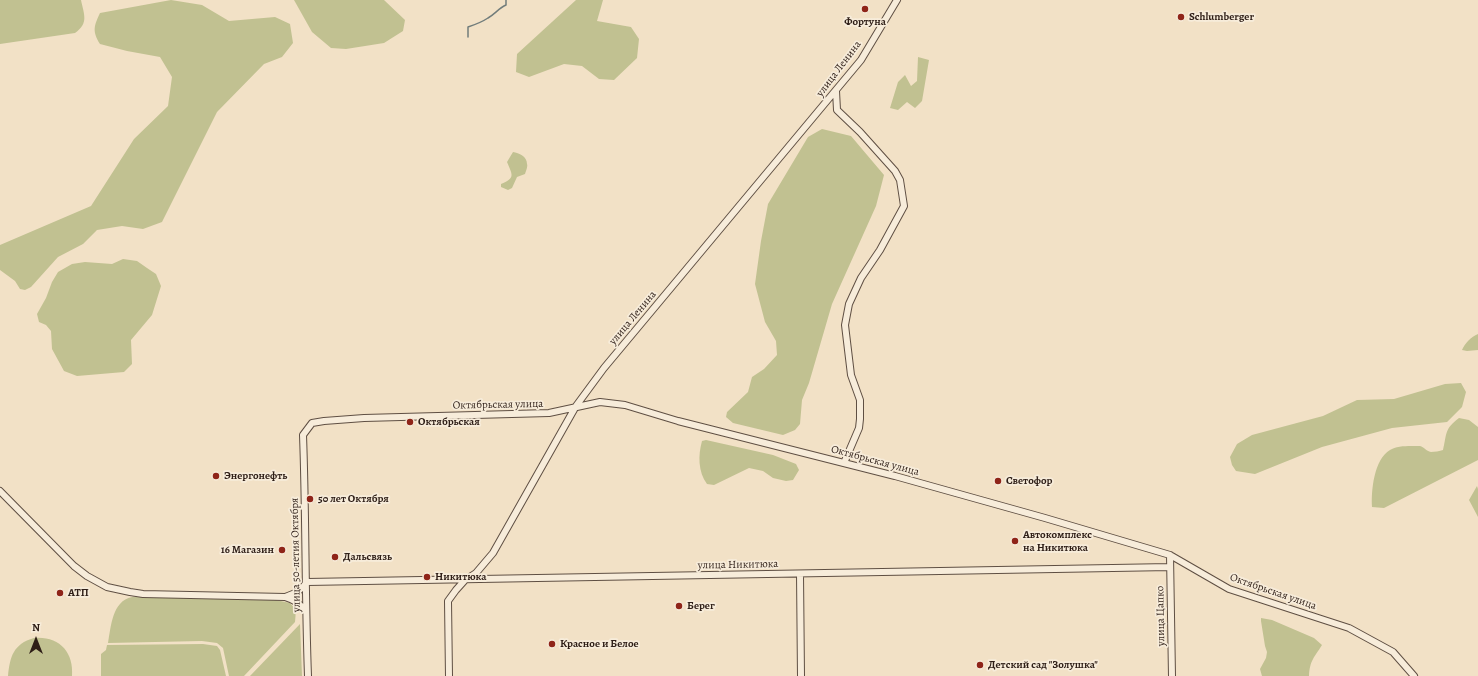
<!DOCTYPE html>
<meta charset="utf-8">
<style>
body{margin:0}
#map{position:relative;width:1478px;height:676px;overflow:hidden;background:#f2e1c6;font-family:Alegreya,serif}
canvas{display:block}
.north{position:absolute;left:16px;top:620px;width:40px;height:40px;-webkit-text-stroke:3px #f7ecda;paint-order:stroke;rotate:0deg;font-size:11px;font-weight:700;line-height:16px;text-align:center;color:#2e1e17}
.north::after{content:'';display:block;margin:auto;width:14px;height:18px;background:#2e1e17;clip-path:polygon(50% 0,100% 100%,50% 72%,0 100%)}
</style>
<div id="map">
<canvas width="1478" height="676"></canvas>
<div class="north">N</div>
</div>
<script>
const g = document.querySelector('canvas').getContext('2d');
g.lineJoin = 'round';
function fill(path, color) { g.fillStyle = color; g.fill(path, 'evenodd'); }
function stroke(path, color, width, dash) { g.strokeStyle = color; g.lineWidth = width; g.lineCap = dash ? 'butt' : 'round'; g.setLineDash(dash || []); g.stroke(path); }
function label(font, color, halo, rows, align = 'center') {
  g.font = font + ' Alegreya,serif'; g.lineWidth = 3.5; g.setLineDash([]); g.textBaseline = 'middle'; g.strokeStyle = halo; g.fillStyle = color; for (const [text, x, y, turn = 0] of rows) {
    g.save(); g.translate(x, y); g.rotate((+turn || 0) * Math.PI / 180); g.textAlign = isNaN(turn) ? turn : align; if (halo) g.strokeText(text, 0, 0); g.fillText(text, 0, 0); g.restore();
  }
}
fill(new Path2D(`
 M 0,0 L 81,0 C 84,15 89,23 75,33 L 0,44 Z
 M 171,0 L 202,5 L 229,21 L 275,17 L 290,24 L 293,43 L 282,57 L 264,64 L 217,112 L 162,222 L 143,229 L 122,226 L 97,230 L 83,244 L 58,257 L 31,287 L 25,290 L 20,289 L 15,281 L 0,270 L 0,245 L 91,206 L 134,139 L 168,106 L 172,77 L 160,57 L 127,51 L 100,44 C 92,31 94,26 100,13 Z
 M 294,0 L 384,0 L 405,20 L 403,31 L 384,43 L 346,49 L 331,48 L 312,32 Z
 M 576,0 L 603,0 L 597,21 L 631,27 L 639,39 L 637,58 L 614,80 L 599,79 L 582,66 L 564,64 L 529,77 L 516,72 L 517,54 Z
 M 918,57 L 929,60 L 922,101 L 915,108 L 907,102 L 898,110 L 890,108 L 898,82 L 905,75 L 911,86 L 917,81 Z
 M 822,129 L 851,136 L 884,175 L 876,206 L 832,304 L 809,383 L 802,400 L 800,424 L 795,430 L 783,435 L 733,423 L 726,417 L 727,412 L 748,392 L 752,377 L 764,369 L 777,355 L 776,341 L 765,322 L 755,284 L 761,241 L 768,204 L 808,137 Z
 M 513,152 C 519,153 527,156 527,164 C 528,166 526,171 525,174 L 517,177 L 512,188 L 508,190 L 501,187 L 501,184 C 515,178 513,176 507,162 Z
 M 123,259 L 137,261 L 147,268 L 156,274 L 161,286 L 152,315 L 131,340 L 132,364 L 124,372 L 77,376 L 64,371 L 52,349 L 51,331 L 46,325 L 39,322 L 37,314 L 46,298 L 52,282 L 58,272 L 72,264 L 85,262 L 112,264 Z
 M 1478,334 L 1478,350 L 1467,351 L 1462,350 C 1465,343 1471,337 1478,334 Z
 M 1461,383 L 1466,392 L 1462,407 L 1447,422 L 1392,428 L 1322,447 L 1255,474 L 1236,471 L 1232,465 L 1230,457 L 1237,444 L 1252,435 L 1323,416 L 1357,400 L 1394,399 L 1445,384 Z
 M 1459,418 L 1469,420 L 1478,427 L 1478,460 L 1384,508 L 1372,507 C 1371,491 1374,459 1390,450 C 1397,445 1411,446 1420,446 C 1424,447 1426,451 1431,452 C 1434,452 1440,451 1443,450 C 1447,434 1444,429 1459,418 Z
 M 706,440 L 773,455 L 796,464 L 799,470 L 793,480 L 786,481 L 773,478 L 763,471 L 749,468 L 714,485 L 707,484 C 698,472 698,455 702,441 Z
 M 1477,486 L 1478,489 L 1478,517 L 1469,500 Z
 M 148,596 L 276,600 L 290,603 L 296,610 L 295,622 L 244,676 L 229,676 L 223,648 L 217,643 L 202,641 L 108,643 C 111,627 112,601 132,597 C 137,596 143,597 148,596 Z
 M 1261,618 L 1272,620 L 1314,638 L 1322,645 C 1314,658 1310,660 1309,676 L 1262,676 L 1260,669 L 1266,658 L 1267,652 L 1265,646 L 1261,621 Z
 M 300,624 L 302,676 L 250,676 Z
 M 34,638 C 59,636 74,652 72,676 L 8,676 C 10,657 13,644 34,638 Z
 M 203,644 L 217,646 L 220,650 L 226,676 L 101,676 L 101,654 L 106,650 L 107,645 Z`), '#c1c191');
stroke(new Path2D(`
 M 468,37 L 468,27 C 474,25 482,22 488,18 C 495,14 499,8 506,5 L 506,0`), '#717c7b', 1.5);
const minor = new Path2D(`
 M 836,91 L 837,110 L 860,132 L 895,171 L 900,180 L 904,206 L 880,250 L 861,278 L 849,304 L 845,325 L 851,375 L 860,400 L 860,419 L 859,428 L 844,463
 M 0,491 L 74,566 L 87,576 L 107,587 L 130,592 L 143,594 L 285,597 C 294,594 301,591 306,583
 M 1170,555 L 1172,676
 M 800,574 L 801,676
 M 307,582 L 1170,567
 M 285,597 C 294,600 300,603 306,612
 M 308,676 C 305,596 306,515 303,435 L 312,423 L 324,421 L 364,418 L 549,413 L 600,402 L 625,405 L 678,421 L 895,476 L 1045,518 L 1170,555 L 1229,589 L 1349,628 L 1393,652 L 1414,676
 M 449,676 L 448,601 L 456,590 L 465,580 L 476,573 L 493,553 L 576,406 L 604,368 L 861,60 L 897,0`);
stroke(minor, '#5f4f43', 8);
stroke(minor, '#f7ecda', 6);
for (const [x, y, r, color] of [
 [865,9,4,"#8f2418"],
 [1181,17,4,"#8f2418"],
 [410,422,4,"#8f2418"],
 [216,476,4,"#8f2418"],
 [998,481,4,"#8f2418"],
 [310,499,4,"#8f2418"],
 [1015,541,4,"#8f2418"],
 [282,550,4,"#8f2418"],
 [335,557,4,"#8f2418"],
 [427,577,4,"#8f2418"],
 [60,593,4,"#8f2418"],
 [679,606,4,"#8f2418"],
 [552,644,4,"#8f2418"],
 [980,665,4,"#8f2418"]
]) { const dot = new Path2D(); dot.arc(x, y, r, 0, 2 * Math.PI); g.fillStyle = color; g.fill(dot); stroke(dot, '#f7ecda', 1.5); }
label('bold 11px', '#2e1e17', '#f7ecda', [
 ["Schlumberger",1189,17],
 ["Фортуна",865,22,"center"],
 ["Октябрьская",418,422],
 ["Энергонефть",224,476],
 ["Светофор",1006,481],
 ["50 лет Октября",318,499],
 ["Автокомплекс",1023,535],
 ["на Никитюка",1023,548],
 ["16 Магазин",274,550,"right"],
 ["Дальсвязь",343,557],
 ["Никитюка",435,577],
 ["АТП",68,593],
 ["Берег",687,606],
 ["Красное и Белое",560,644],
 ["Детский сад \"Золушка\"",988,665]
], 'left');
label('11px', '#2e1e17', '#f7ecda', [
 ["улица Ленина",839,69,-53],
 ["улица Ленина",633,318,-50],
 ["Октябрьская улица",498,405,-1],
 ["Октябрьская улица",875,461,15],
 ["улица 50-летия Октября",296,555,-91],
 ["улица Никитюка",738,565,-1],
 ["Октябрьская улица",1273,592,19],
 ["улица Цапко",1161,616,-91]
]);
</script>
